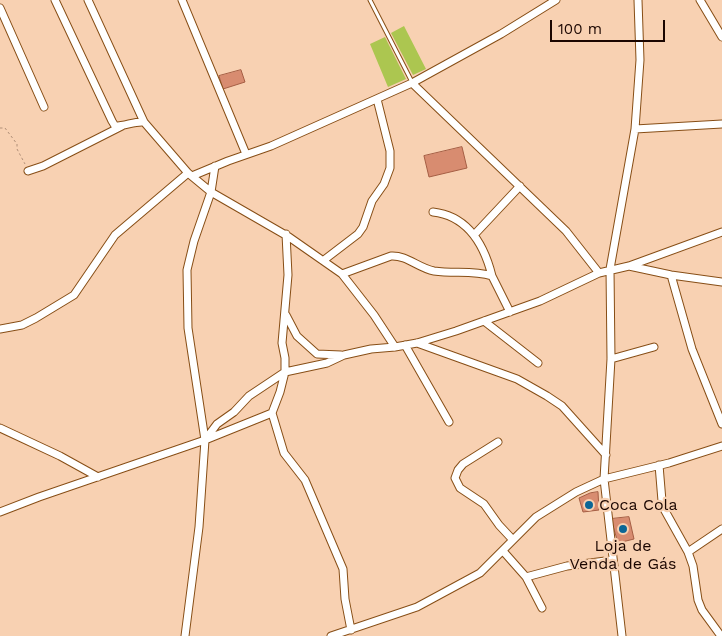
<!DOCTYPE html>
<meta charset="utf-8">
<style>
body{margin:0}
#map{position:relative;width:722px;height:636px;overflow:hidden;background:#f8d1b2;font-family:"Work Sans",sans-serif}
canvas{display:block}
.scale{position:absolute;left:550px;top:20px;width:115px;height:22px;box-sizing:border-box;border:2px solid #1b0600;border-top:0;padding-left:6px;font-size:15px;line-height:18px;white-space:nowrap;color:#1b0600;-webkit-text-stroke:4px #f8d1b2;paint-order:stroke}
</style>
<div id="map">
<canvas width="722" height="636"></canvas>
<div class="scale">100 m</div>
</div>
<script>
const g = document.querySelector('canvas').getContext('2d');
g.lineJoin = 'round';
function fill(path, color) { g.fillStyle = color; g.fill(path, 'evenodd'); }
function stroke(path, color, width, dash) { g.strokeStyle = color; g.lineWidth = width; g.lineCap = dash ? 'butt' : 'round'; g.setLineDash(dash || []); g.stroke(path); }
function label(font, color, halo, rows, align = 'center') {
  g.font = font + ' "Work Sans",sans-serif'; g.lineWidth = 4.5; g.setLineDash([]); g.textBaseline = 'middle'; g.strokeStyle = halo; g.fillStyle = color; for (const [text, x, y, turn = 0] of rows) {
    g.save(); g.translate(x, y); g.rotate((+turn || 0) * Math.PI / 180); g.textAlign = isNaN(turn) ? turn : align; if (halo) g.strokeText(text, 0, 0); g.fillText(text, 0, 0); g.restore();
  }
}
fill(new Path2D(`
 M 404,26 L 426,69 L 413,75 L 391,33 Z
 M 385,37 L 406,79 L 388,87 L 370,44 Z`), '#acc650');
const building = new Path2D(`
 M 241,70 L 245,82 L 223,89 L 219,76 Z
 M 462,147 L 467,168 L 429,177 L 424,156 Z
 M 598,492 L 599,510 L 583,512 L 579,498 L 590,493 Z
 M 629,517 L 634,539 L 618,543 L 611,519 Z`);
fill(building, '#d88c70');
stroke(building, '#a55e44', 1);
const lane = new Path2D(`
 M 370,0 L 412,82`);
const street = new Path2D(`
 M 55,0 L 112,121 L 115,126 C 126,126 134,121 144,122
 M 88,0 L 144,122 L 188,173 L 211,192 L 289,237 L 342,274 L 374,315 L 395,347
 M 182,0 L 246,154
 M 700,0 L 722,37
 M 0,8 L 44,107
 M 412,83 L 566,231 L 599,273
 M 635,129 L 722,124
 M 28,171 L 43,166 L 122,126
 M 192,176 L 228,161 L 271,146 L 412,83 L 501,34 L 556,0
 M 433,212 C 468,216 484,244 492,276
 M 286,234 L 288,275 L 282,343 L 285,358 L 285,372 L 280,392 L 272,413 L 284,453 L 305,480 L 343,569 L 345,599 L 351,630
 M 474,235 L 520,186
 M 324,260 L 358,234 L 363,227 L 372,201 L 384,184 L 390,168 L 390,151 L 377,99
 M 629,266 L 671,275 L 722,282
 M 342,274 L 391,256 C 407,255 418,268 434,271 C 454,274 473,270 492,276 L 510,312
 M 671,275 L 692,349 L 722,424
 M 286,315 L 297,336 L 317,354 L 341,355
 M 484,321 L 538,363
 M 0,329 L 22,325 L 36,318 L 74,295 L 115,235 L 188,173
 M 417,343 L 517,379 L 547,396 L 562,406 L 606,455
 M 405,345 L 449,422
 M 611,359 L 654,347
 M 0,428 L 60,456 L 98,477
 M 205,440 L 217,424 L 234,412 L 249,396 L 285,372 L 327,363 L 344,355 L 371,349 L 395,347 L 417,343 L 456,331 L 540,301 L 599,273 L 629,266 L 722,232
 M 498,442 L 463,464 L 458,470 L 455,478 L 460,488 L 484,504 L 499,525 L 513,540
 M 659,465 L 662,501 L 664,509 L 688,552 L 693,566 L 698,600 L 702,610 L 721,636
 M 0,512 L 39,497 L 205,440 L 272,413
 M 503,551 L 526,577 L 542,608
 M 688,552 L 722,529
 M 526,577 L 567,566 L 613,560
 M 185,636 L 199,527 L 205,440 L 188,328 L 187,270 L 194,241 L 211,192 L 215,166
 M 331,636 L 417,607 L 480,573 L 536,517 L 576,492 L 604,479 L 669,463 L 722,446
 M 622,636 L 604,479 L 611,359 L 610,269 L 635,129 L 640,60 L 638,0`);
stroke(lane, '#874e16', 5);
stroke(street, '#874e16', 9);
stroke(new Path2D(`
 M 0,128 L 5,128 L 17,144 L 17,149 L 25,164`), '#b19079', 1, [2.5, 2.5]);
stroke(lane, '#fff', 3);
stroke(street, '#fff', 7);
for (const [x, y, r, color] of [
 [589,505,5,"#0c6696"],
 [623,529,5,"#0c6696"]
]) { const dot = new Path2D(); dot.arc(x, y, r, 0, 2 * Math.PI); g.fillStyle = color; g.fill(dot); stroke(dot, '#f8d1b2', 2); }
label('16px', '#1b0600', '#f8d1b2', [
 ["Coca Cola",599,505],
 ["Loja de",623,546,"center"],
 ["Venda de Gás",623,564,"center"]
], 'left');
</script>
